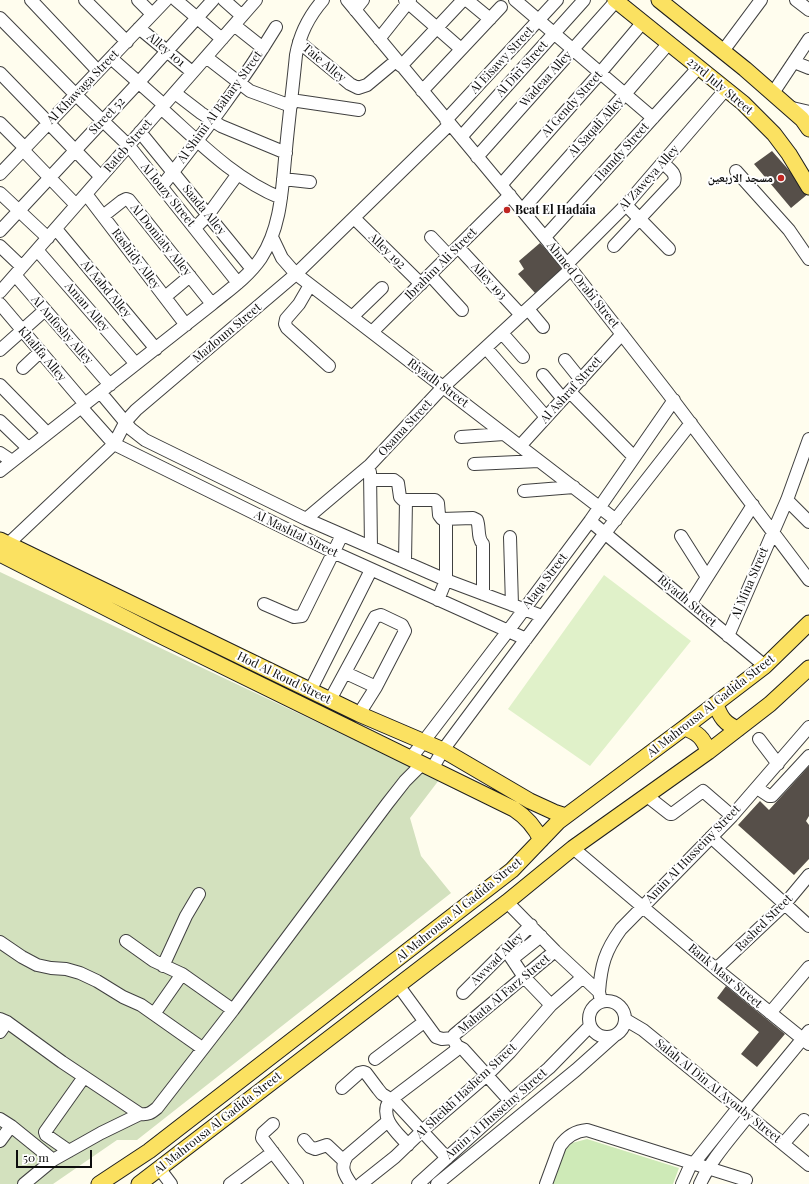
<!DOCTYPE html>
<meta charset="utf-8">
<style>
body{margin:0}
#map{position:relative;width:809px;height:1184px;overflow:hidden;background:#fffdee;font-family:"Playfair Display",serif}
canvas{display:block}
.scale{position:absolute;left:16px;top:1150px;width:76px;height:18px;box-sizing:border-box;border:2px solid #0d0d0d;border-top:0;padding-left:5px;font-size:12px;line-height:14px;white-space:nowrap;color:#0d0d0d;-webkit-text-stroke:3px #fff;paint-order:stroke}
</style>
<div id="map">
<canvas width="809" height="1184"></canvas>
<div class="scale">50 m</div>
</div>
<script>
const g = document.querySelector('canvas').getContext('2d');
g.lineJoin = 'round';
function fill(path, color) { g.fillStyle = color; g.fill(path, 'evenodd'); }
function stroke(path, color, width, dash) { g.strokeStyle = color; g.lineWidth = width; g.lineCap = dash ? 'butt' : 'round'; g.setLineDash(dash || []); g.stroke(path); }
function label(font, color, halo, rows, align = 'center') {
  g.font = font + ' "Playfair Display","Noto Naskh Arabic",serif'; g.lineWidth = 4; g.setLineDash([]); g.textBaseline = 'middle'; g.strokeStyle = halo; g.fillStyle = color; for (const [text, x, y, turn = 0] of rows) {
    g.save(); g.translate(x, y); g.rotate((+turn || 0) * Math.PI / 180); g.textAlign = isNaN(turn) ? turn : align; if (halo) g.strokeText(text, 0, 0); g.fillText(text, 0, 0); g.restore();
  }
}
fill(new Path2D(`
 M 587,1139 L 679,1168 L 673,1184 L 552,1184 L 562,1153 L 572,1143 Z`), '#ceeab7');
fill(new Path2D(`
 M 0,572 L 439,780 L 410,818 L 421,856 L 451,893 L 137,1140 L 117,1140 L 53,1184 L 0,1184 Z`), '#d3e1be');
fill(new Path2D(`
 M 604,575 L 691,641 L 590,766 L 508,709 Z`), '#e0f1c9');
fill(new Path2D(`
 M 772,151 L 809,193 L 791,208 L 754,164 Z
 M 540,243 L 563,268 L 535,293 L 518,274 L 524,269 L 519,261 Z
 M 809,766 L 809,816 L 806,821 L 809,825 L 809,859 L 794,875 L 738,825 L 760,801 L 769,810 Z
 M 726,986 L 785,1034 L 757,1067 L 741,1054 L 759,1032 L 717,998 Z`), '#564f49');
const minor = new Path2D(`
 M 31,0 L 98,71
 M 85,0 L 127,42
 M 138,0 L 152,14
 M 176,0 L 222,39
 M 224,0 L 242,16
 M 347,0 L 571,269 L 667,392 L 809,580
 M 405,0 L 461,49
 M 467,0 L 490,19
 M 515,0 L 653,118
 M 796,0 L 809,10
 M 355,10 L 363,0
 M 0,18 L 76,95 L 129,146 L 238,283
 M 234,25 L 263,48
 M 139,28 L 192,72
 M 379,39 L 410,0
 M 299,42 L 350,84 L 358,88 L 367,85 L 397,60
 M 723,51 L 761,0
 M 206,57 L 250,91 L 291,106
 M 111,58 L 164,105
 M 794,62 L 809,68
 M 401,66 L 463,0
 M 0,73 L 101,177
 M 422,91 L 501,7
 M 175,93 L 201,113 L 221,126 L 286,153
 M 773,93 L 809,39
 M 291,100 L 359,110
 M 788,107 L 809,112
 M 161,108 C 198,141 234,179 281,198
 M 446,120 L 557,0
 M 0,123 L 25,148
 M 140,132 L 252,269
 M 461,137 L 584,0
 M 23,150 L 76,205
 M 477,157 L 616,1
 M 736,171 L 789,230 L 809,259
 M 0,174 L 166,0
 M 283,179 L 310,182
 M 501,185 L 600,73 L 643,22
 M 162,186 C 202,135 242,83 276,27
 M 0,193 L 48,238
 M 86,194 L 186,325
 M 626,205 L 669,249
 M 522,210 L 625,94 L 669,43
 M 103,216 L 122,201 L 126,199 L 129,200 L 212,304
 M 354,218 L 421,284
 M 195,228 L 208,215 L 237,175
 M 56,229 L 156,349
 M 0,231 L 139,82 L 213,0
 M 272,237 L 282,258 L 296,274 L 616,520
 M 431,237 L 449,256
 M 545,237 L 699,67
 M 0,246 L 22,267
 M 614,246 L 674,182 C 677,173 669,169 663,163
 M 458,247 L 521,315
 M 37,250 L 136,364
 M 567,264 L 626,205 L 726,89
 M 15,275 L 110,385
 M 430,275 L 462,310
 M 310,285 L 299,304 L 286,319 L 285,324 L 287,328 L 329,366
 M 0,292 L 256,0
 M 165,297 L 190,276
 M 0,304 L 85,404
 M 528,309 L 543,327
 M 352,317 L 382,288
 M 372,332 L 510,195
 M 502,333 L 523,357
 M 486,348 L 546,417
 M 0,350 L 45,310
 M 565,360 L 581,380
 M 23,368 L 40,352
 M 543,375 L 563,399
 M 0,385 L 47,433
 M 100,392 L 131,429 L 145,440 L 306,519 L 446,580 L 542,616
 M 570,392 L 634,457
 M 81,407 L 114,444 L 333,552 L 526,639
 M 0,421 L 28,448
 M 461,437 L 504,434
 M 520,446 L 622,334
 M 0,453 L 12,461
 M 474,464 L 539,461
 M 0,471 L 212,304 C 229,290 248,277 261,258 C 282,226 282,186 286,149 C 289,117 293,86 296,55 C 300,33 309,16 323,0
 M 370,472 L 371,547
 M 370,480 L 394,480 L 398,483 L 400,497 L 403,500 L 435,500 L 438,503 L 439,515 L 442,519 L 473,518 L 477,520 C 480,528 477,538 483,544 L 483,594
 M 524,491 L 574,487
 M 787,500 L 809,522
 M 306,519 L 370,465 L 443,387 L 571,269
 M 590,521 L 765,666
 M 681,536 L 707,577
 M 510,537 L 512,605
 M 8,544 L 114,444 L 126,421 L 136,410 L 296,274 L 450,124
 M 405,562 L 406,500
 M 438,600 L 446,580 L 446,519
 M 264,604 L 294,617 L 302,616 L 342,535
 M 690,604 L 753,505
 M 728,636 L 787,500 L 809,439
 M 346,673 L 376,687
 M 310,691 L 371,570
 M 330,700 L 375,617 L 381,615 L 402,625 L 405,631 L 376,687 L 359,714
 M 759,739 L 778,764
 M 411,758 L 508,631 L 590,521 L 674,400
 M 432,769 L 443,750 L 605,533 L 691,423
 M 757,788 L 769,796 L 772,796 L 809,756
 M 647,796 L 670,814 L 672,814 L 703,791 L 732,816
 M 711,837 L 809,926
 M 573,848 L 716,969 L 809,1044
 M 507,902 L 555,951 L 599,992 L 601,1001
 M 0,942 L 22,957 L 37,965 L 51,968 L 66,969 L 80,973 L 97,981 L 123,997 L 141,1005 L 202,1048
 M 506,950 L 524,977 L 551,1005
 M 512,959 L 541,936
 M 163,966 L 186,916 L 199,894
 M 716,969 L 784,905 L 809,875
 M 398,985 L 436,1037 L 442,1039 L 453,1038
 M 599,992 C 601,965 605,951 621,929 L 732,816 L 809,727
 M 463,993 L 531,925
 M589 1019a18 18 0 1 1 36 0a18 18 0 1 1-36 0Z
 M 233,1010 L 387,804 L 405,781 L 422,764
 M 770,1013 L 809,967
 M 154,1014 L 182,974
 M 0,1019 L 7,1022 L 62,1062 L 140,1114
 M 626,1020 L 643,1030 L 809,1165
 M 0,1032 L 7,1022
 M 457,1046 L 463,1049 L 510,1101
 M 375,1059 L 424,1022
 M 342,1088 L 359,1073 L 363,1072 L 366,1073 L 378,1089 L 382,1094 L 395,1102 L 447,1158
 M 743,1111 L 809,1031
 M 0,1119 L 11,1126 L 53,1160 L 101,1133 L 140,1114 C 148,1115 151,1113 157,1108 L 233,1010 L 182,974 L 154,961 L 126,941
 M 273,1124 L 263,1133 L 262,1138 L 297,1184
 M 304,1140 L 310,1147 L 315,1149 L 327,1145 L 344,1161
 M 0,1141 L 11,1126
 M 783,1144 L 804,1120
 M 408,1145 C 398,1133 379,1119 389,1101 L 455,1051 L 457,1046 L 453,1039 L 454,1035 L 555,951
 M 69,1151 L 46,1135 L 45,1132 L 84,1077
 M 159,1168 L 171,1184
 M 24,1184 L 53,1160
 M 230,1184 L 273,1152
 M 351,1184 C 344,1174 340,1167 347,1156 L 388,1121
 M 361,1184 L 395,1157 L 422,1131 L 487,1075 L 510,1052 L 551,1005 L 583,977
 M 418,1184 L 510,1101 L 549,1068 L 590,1026
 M 437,1184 L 576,1070 L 614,1036
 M 546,1184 L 560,1146 C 567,1136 575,1131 587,1130 L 746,1180
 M 682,1184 L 691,1164 L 694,1163 L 738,1108
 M 700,1184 C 712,1158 731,1138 748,1116`);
const major = new Path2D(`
 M 615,0 L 743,103 L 774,134 L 789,154 L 809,187
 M 659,0 L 745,69 L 802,119 L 809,129
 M 0,540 L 359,714 L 443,750 L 530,801 L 554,812 L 566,816
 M 0,554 L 155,633 L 514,809 C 526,817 535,827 541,840
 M 716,704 C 720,717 725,724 738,729
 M 684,728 C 697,732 704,738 708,752
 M 99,1184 L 149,1151 L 512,870 L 558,822 L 684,728 L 765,666 L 809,623
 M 139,1184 L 507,902 L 573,848 L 708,752 L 770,704 L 809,668`);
stroke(minor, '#404040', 14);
stroke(major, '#1e1e1e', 17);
stroke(minor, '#fff', 12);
stroke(major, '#fbe161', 15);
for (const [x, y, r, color] of [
 [781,178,4,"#c02622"],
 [507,210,4,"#c02622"]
]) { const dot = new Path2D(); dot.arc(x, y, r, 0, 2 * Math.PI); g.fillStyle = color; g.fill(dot); stroke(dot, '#fff', 1.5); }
label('12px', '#0d0d0d', '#fff', [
 ["Alley 101",166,50,40],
 ["Al Eisawy Street",502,60,-47],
 ["Taie Alley",324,63,40],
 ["Al Diri Street",522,69,-48],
 ["Wadeaa Alley",546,79,-48],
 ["23rd July Street",720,86,40],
 ["Al Khawaga Street",83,87,-46],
 ["Al Gendy Street",572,104,-48],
 ["Al Shimi Al Bahary Street",220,107,-54],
 ["Street 52",107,116,-47],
 ["Al Saqali Alley",596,127,-48],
 ["Rateb Street",128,146,-49],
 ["Hamdy Street",622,152,-48],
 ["Al Zaweya Alley",649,178,-48],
 ["Al louzy Street",168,195,51],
 ["Saada Alley",204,210,51],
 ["Al Domiaty Alley",161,240,51],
 ["Alley 192",387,251,44],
 ["Rashidy Alley",136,259,53],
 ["Ibrahim Ali Street",441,264,-45],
 ["Alley 193",489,281,47],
 ["Ahmed Orabi Street",583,285,51],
 ["Al Aabd Alley",106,289,50],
 ["Aman Alley",87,307,49],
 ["Al Anfoshy Alley",62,330,49],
 ["Mazloum Street",227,333,-40],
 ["Khalifa Alley",42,354,50],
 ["Riyadh Street",438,383,37],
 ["Al Ashraf Street",571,390,-48],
 ["Osama Street",405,428,-47],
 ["Al Mashtal Street",296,534,26],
 ["Ataqa Street",545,581,-53],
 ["Al Mina Street",750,583,-67],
 ["Riyadh Street",687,601,40],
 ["Hod Al Roud Street",284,678,26],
 ["Al Mahrousa Al Gadida Street",711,706,-38],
 ["Amin Al Husseiny Street",693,854,-46],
 ["Al Mahrousa Al Gadida Street",459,910,-39],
 ["Rashed Street",764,923,-45],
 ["Awwad Alley",497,959,-45],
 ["Bank Masr Street",725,976,40],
 ["Mahata Al Farz Street",504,994,-40],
 ["Al Sheikh Hashem Street",466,1091,-43],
 ["Salah Al Din Al Ayouby Street",718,1091,39],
 ["Amin Al Husseiny Street",496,1114,-41],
 ["Al Mahrousa Al Gadida Street",218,1123,-38]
]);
label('bold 12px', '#0d0d0d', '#fff', [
 ["مسجد الاربعين",773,178],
 ["Beat El Hadaia",515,210,"left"]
], 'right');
</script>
